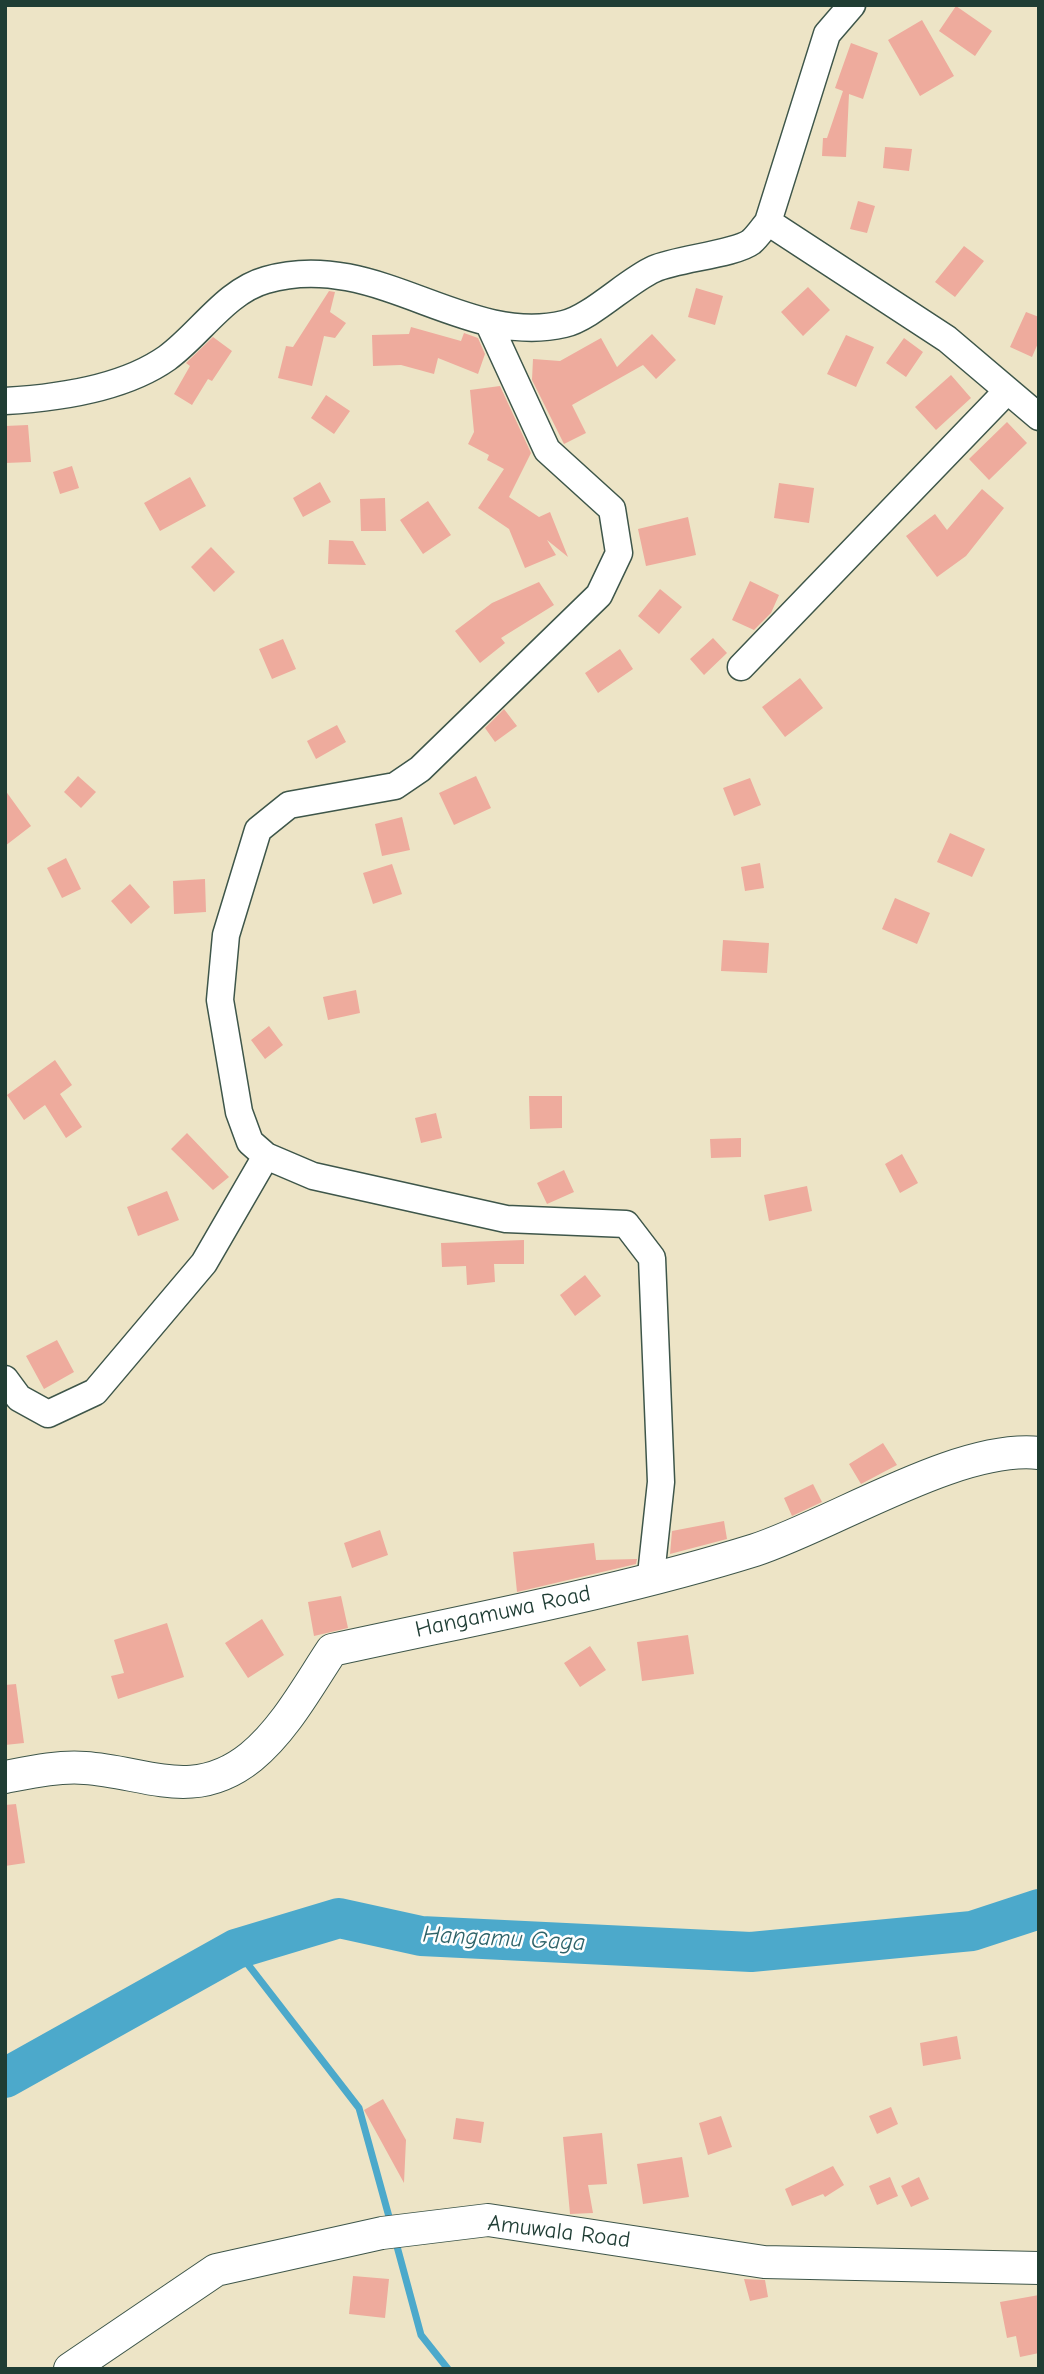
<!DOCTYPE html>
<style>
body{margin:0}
#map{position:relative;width:1044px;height:2374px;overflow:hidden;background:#ede4c6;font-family:"Comic Neue",sans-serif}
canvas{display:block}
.frame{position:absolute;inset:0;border:7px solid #1f3d34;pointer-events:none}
</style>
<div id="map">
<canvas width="1044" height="2374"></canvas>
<div class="frame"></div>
</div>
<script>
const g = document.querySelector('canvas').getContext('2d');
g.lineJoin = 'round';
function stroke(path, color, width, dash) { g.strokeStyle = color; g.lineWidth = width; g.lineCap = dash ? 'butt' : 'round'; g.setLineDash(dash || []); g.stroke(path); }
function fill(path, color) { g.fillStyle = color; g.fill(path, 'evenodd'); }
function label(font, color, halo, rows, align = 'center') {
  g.font = font + ' "Comic Neue",sans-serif'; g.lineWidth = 5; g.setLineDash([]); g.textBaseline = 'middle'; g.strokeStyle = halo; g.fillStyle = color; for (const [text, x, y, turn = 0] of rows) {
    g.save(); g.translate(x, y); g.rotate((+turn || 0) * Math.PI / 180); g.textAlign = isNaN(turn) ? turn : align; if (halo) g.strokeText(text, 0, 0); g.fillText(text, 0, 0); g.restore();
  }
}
stroke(new Path2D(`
 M 236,1949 L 359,2108 L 391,2224
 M 395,2239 L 421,2335 L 448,2369`), '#4ca9cb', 7);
stroke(new Path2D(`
 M 5,2078 L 236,1949 L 339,1918 L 421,1936 L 751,1952 L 972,1931 L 1039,1909`), '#4ca9cb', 40);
fill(new Path2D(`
 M 956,6 L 992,31 L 975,56 L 939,31 Z
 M 922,20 L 954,76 L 920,96 L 888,40 Z
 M 851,43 L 878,53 L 863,99 L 849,94 L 846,157 L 822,156 L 823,138 L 827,138 L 843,91 L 835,88 Z
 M 885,147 L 912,149 L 909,171 L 883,168 Z
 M 858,201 L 875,206 L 867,233 L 850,229 Z
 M 964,246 L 984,261 L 955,297 L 935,282 Z
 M 808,287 L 830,310 L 803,336 L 781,312 Z
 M 696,288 L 723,296 L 715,325 L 688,317 Z
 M 329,291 L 335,292 L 330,312 L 346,323 L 335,338 L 324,336 L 312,386 L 278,378 L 286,346 L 293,347 Z
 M 1026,312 L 1039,317 L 1039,341 L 1032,357 L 1010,347 Z
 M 411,327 L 461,341 L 464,333 L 478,338 L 485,354 L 478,374 L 438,358 L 434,374 L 401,365 L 373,366 L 372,335 L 409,334 Z
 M 652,334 L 676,360 L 656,379 L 643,365 L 572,405 L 586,433 L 564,444 L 532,380 L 533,359 L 560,361 L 601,338 L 617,367 Z
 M 846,335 L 874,347 L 856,387 L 827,374 Z
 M 213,337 L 232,351 L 212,381 L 208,379 L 192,405 L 174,394 L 190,366 L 186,363 Z
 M 904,338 L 923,352 L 906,377 L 886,363 Z
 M 951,375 L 971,398 L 936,430 L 915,407 Z
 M 500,386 L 531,453 L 509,497 L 539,517 L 550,512 L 568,557 L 547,540 L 556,555 L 525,568 L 509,529 L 478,508 L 504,469 L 487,460 L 489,455 L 468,444 L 474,432 L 470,390 Z
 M 326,395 L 350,411 L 334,434 L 311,418 Z
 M 1007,422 L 1027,443 L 989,480 L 969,459 Z
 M 28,425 L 31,462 L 5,463 L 5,426 Z
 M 72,466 L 79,488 L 60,494 L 53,472 Z
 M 190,477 L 206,506 L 160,531 L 144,503 Z
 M 320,482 L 331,502 L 303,517 L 293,498 Z
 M 779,483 L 814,488 L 809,523 L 774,518 Z
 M 982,489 L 1004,508 L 966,556 L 937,577 L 906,536 L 935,514 L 947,530 Z
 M 385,498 L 386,531 L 361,531 L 360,499 Z
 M 428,501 L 451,535 L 423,554 L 400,520 Z
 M 688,517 L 696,555 L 646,566 L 638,529 Z
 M 329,540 L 353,541 L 366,565 L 328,564 Z
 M 211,547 L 235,572 L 214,592 L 191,567 Z
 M 750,581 L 779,595 L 771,613 L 754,630 L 732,620 Z
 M 539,582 L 554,605 L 501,638 L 505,643 L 480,663 L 455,631 L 492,603 Z
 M 660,589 L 682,607 L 659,634 L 638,616 Z
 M 713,638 L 727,653 L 704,675 L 690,659 Z
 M 283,639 L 296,669 L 272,679 L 259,649 Z
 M 620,649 L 633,669 L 598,693 L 585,673 Z
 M 800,678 L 823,708 L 785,737 L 762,707 Z
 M 504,709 L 517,726 L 495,742 L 485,728 Z
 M 337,725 L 346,742 L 316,759 L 307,741 Z
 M 78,776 L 96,792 L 81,808 L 64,792 Z
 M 476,776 L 491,808 L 454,825 L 439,793 Z
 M 750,778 L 761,805 L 734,816 L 723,788 Z
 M 5,790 L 31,826 L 5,846 Z
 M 402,817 L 410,850 L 382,856 L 375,824 Z
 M 950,833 L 985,849 L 972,877 L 937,862 Z
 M 66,858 L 81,889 L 62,898 L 47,868 Z
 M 760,863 L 764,888 L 745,891 L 741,867 Z
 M 392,864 L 402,894 L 373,904 L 363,873 Z
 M 205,879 L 206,912 L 174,914 L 173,881 Z
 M 130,884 L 150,907 L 131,924 L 111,901 Z
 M 895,898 L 930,913 L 917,944 L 882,929 Z
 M 723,940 L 769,943 L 767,973 L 721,971 Z
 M 356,990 L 360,1013 L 328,1020 L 323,997 Z
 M 269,1026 L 283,1045 L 265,1059 L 251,1040 Z
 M 55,1060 L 72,1085 L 60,1094 L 82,1127 L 66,1138 L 45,1105 L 24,1120 L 7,1095 Z
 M 529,1096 L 562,1096 L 562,1128 L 530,1129 Z
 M 436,1113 L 442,1138 L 421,1143 L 415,1118 Z
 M 187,1133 L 229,1177 L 213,1190 L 171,1149 Z
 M 741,1138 L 741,1157 L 711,1158 L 710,1139 Z
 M 902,1154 L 918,1183 L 900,1193 L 885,1164 Z
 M 564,1170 L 574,1192 L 547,1204 L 537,1183 Z
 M 807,1186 L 812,1211 L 769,1221 L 764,1195 Z
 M 167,1191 L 179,1220 L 138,1236 L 127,1207 Z
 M 524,1240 L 524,1264 L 494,1264 L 495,1282 L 467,1285 L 466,1266 L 442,1267 L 441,1243 Z
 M 585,1275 L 601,1296 L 575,1316 L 560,1295 Z
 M 57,1340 L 74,1372 L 44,1389 L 26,1356 Z
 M 883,1443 L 897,1465 L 861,1484 L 849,1464 Z
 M 813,1484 L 822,1502 L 792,1516 L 784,1498 Z
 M 724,1521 L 727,1539 L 670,1554 L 672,1531 Z
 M 380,1530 L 388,1555 L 352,1568 L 344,1543 Z
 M 594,1543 L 596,1560 L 637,1559 L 636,1564 L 517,1592 L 513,1552 Z
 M 341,1596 L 348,1628 L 314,1636 L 308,1602 Z
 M 262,1619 L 284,1655 L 248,1678 L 225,1643 Z
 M 167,1623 L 184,1677 L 118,1699 L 111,1676 L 124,1673 L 114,1640 Z
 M 688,1635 L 694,1674 L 642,1681 L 637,1642 Z
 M 590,1646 L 606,1670 L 580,1687 L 564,1663 Z
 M 16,1684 L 24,1743 L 5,1745 L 5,1685 Z
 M 16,1804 L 25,1863 L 5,1866 L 5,1805 Z
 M 957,2036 L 961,2059 L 923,2066 L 920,2043 Z
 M 383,2099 L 406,2140 L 404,2183 L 364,2110 Z
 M 891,2107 L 898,2124 L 877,2134 L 869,2116 Z
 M 721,2116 L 732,2147 L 708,2155 L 699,2123 Z
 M 456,2118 L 484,2122 L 481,2143 L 453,2139 Z
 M 602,2133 L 607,2184 L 588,2185 L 593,2213 L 570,2214 L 563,2137 Z
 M 682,2157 L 689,2197 L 643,2204 L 637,2164 Z
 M 833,2166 L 844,2185 L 825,2197 L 823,2194 L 792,2206 L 785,2189 Z
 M 890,2177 L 898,2196 L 877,2205 L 869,2186 Z
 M 919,2177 L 929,2199 L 911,2207 L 901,2186 Z
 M 353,2276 L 389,2279 L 385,2318 L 349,2314 Z
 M 744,2279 L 765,2280 L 768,2297 L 750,2301 Z
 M 1039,2295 L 1039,2353 L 1020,2357 L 1016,2336 L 1007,2338 L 1000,2302 Z`), '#eeab9d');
const minor = new Path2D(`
 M 768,222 L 947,339 L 1039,417
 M 488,322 L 547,450 L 612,509 L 619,553 L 599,595 L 420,769 L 395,786 L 289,805 L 258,830 L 226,935 L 220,1000 L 239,1112 L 250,1142 L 266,1156 L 313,1176 L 506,1219 L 626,1224 L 652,1258 L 661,1482 L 651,1575 L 644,1581
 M 5,401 C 58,398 123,389 167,358 C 200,334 226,291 266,280 C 375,248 464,348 564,324 C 591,318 627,281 654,269 C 676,259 735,254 751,242 C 757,237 763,228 768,222 L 827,34 L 852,5
 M 741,667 L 1007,391
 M 5,1379 L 19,1398 L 48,1414 L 95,1392 L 204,1263 L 266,1156`);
const tertiary = new Path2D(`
 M 5,1777 C 31,1772 58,1766 85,1768 C 146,1772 194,1803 251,1757 C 285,1729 308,1686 332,1650 C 473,1619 617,1593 755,1550 C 834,1524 959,1444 1039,1453
 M 70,2369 L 216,2270 L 382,2233 L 488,2220 L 764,2262 L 1039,2268`);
stroke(minor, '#3e564a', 29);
stroke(tertiary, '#3e564a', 34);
stroke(minor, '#fff', 26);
stroke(tertiary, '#fff', 32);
label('23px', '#1f3d34', '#fff', [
 ["Hangamuwa Road",503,1612,-12],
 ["Amuwala Road",559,2232,7]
]);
label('italic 24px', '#2f6369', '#fff', [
 ["Hangamu Gaga",504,1939,3]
]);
</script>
